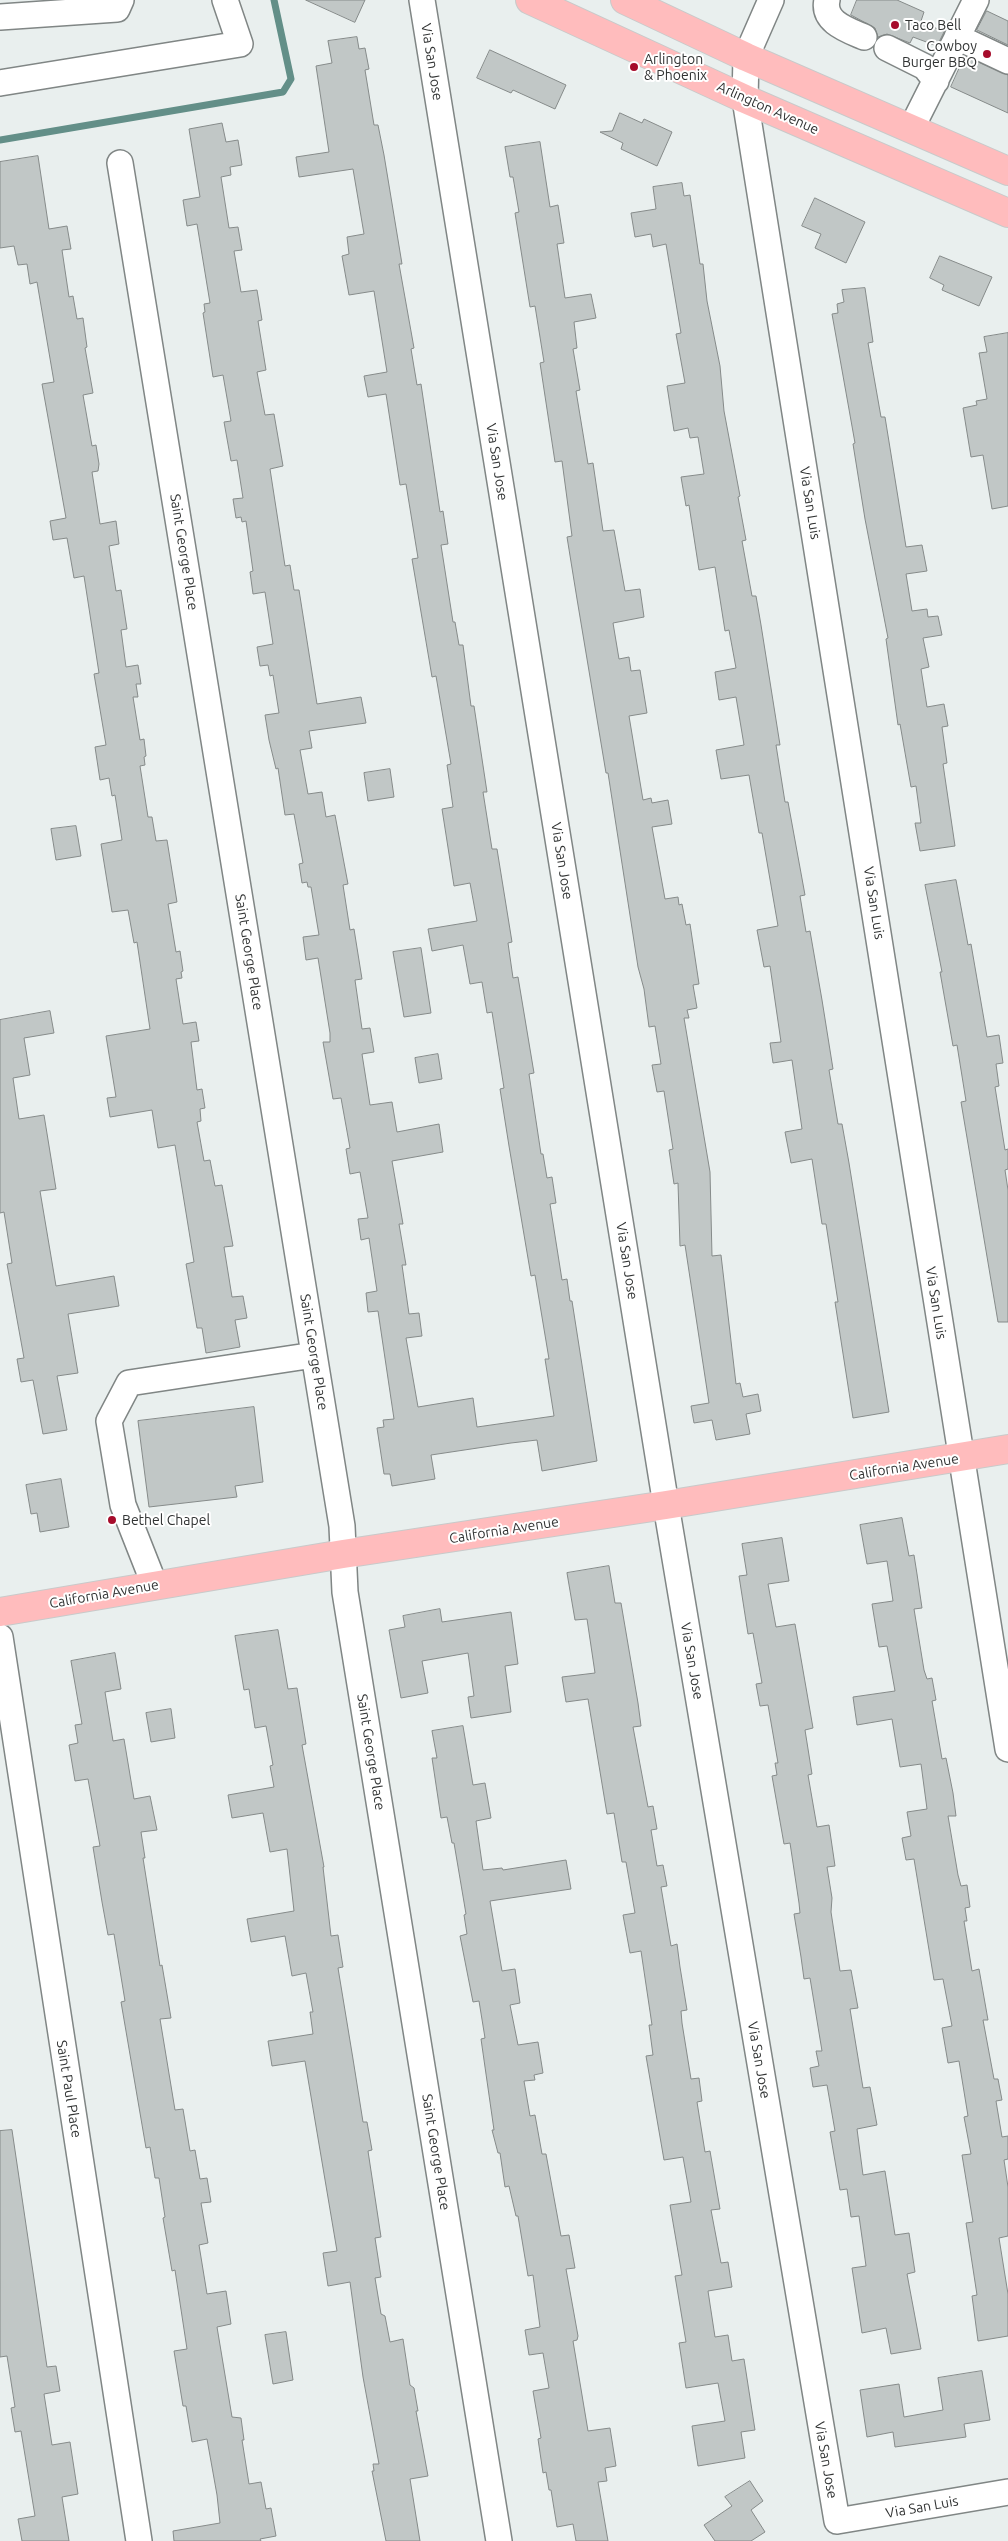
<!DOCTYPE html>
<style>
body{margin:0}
canvas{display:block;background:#e9efee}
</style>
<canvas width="1008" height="2541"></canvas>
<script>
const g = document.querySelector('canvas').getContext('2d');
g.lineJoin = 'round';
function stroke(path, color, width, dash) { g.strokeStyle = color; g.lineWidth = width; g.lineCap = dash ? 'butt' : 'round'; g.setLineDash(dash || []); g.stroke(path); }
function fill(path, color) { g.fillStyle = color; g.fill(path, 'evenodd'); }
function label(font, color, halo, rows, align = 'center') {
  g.font = font + ' Ubuntu,sans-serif'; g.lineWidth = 4; g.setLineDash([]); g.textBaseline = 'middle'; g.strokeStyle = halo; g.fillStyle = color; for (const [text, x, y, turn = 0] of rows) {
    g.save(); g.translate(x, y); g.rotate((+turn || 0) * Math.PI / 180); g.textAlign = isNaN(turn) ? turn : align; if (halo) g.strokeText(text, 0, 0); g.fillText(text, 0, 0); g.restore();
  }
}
stroke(new Path2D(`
 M 0,140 L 283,92 L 291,79 L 274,0`), '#638f88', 7);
const building = new Path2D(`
 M 306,0 L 365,0 L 355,22 Z
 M 857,0 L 897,0 L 924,12 L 921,21 L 944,32 L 937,46 L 913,37 L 910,43 L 887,34 L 878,37 L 875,28 L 851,15 Z
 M 987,11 L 1008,21 L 1008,45 L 977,30 Z
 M 357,37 L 359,49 L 365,48 L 369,69 L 365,70 L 374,125 L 378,125 L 384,155 L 402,264 L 399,264 L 414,348 L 411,349 L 417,385 L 421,384 L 440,512 L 443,511 L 448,544 L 441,545 L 453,622 L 455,622 L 459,645 L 463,645 L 471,706 L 474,706 L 487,792 L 483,792 L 492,849 L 497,849 L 512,942 L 508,943 L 513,978 L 518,977 L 534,1073 L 529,1074 L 541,1154 L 543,1154 L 547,1178 L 552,1177 L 556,1203 L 550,1204 L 562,1280 L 567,1279 L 570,1301 L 572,1301 L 597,1461 L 542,1471 L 537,1440 L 511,1443 L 431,1455 L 435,1479 L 392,1486 L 390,1474 L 384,1474 L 377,1428 L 384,1427 L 383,1420 L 394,1419 L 378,1311 L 368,1312 L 366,1293 L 377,1291 L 369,1238 L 361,1240 L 358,1219 L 368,1218 L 360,1172 L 350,1174 L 346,1149 L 350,1148 L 341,1098 L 333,1099 L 323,1042 L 330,1042 L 330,1033 L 318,958 L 306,960 L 303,937 L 319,935 L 311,887 L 308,887 L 307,882 L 302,883 L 299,864 L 303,863 L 294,814 L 285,815 L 278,768 L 276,769 L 269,740 L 265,715 L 279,713 L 273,675 L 270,676 L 268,665 L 260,666 L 257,647 L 273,644 L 265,592 L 253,594 L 250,572 L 253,571 L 246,521 L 242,522 L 241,517 L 236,518 L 233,499 L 243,498 L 237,460 L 231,461 L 224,422 L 231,421 L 223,375 L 213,377 L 203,313 L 205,312 L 204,304 L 210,303 L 197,224 L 187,226 L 183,200 L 200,197 L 189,129 L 222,123 L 226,142 L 238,140 L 242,165 L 230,167 L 231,175 L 221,177 L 229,228 L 238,227 L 242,250 L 234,251 L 241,292 L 257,290 L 262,320 L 258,321 L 266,370 L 257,372 L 265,415 L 274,414 L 283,466 L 270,469 L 285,566 L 290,565 L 294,590 L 299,590 L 317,704 L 361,697 L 366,723 L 309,731 L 312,748 L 300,750 L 308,794 L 322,792 L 326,817 L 335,815 L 348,884 L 343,885 L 350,930 L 354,929 L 362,979 L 355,980 L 362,1029 L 370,1028 L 374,1052 L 362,1054 L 370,1105 L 392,1102 L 397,1132 L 439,1124 L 443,1152 L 392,1161 L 403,1224 L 399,1224 L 406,1265 L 402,1265 L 409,1314 L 419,1313 L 422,1336 L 406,1338 L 418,1407 L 473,1398 L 477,1427 L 554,1416 L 545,1359 L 549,1359 L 535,1275 L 531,1276 L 509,1146 L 500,1089 L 504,1088 L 492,1012 L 487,1013 L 482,982 L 470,984 L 463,945 L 432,951 L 428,929 L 477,921 L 470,883 L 454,886 L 442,809 L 453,807 L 447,765 L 451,764 L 436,676 L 432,677 L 412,559 L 418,558 L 406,484 L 400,485 L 386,394 L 368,397 L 364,376 L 387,372 L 374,291 L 349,295 L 342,256 L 349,254 L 347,237 L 364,234 L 353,169 L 299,177 L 296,157 L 329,152 L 316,66 L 332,63 L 328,41 Z
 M 490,50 L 566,85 L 555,109 L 513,90 L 511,93 L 477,78 Z
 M 965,56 L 1008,75 L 1008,113 L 951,87 Z
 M 620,113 L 642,123 L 644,119 L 672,132 L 657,166 L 621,149 L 623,143 L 600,132 L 612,131 Z
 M 540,142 L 550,207 L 558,205 L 564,243 L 557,244 L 565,298 L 591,294 L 596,318 L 574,322 L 577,348 L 573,349 L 580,390 L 576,391 L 588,464 L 593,463 L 603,531 L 614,530 L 625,591 L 640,589 L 644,617 L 613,623 L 619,659 L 629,657 L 631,671 L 640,670 L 647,713 L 629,716 L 643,800 L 651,798 L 652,803 L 668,800 L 672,824 L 652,827 L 665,899 L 678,897 L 679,905 L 682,904 L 686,925 L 690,924 L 699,984 L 693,985 L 697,1008 L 687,1010 L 689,1018 L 684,1018 L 710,1172 L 712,1256 L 721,1255 L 736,1384 L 740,1383 L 743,1397 L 758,1394 L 761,1411 L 746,1414 L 750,1434 L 716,1440 L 712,1420 L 694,1423 L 691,1406 L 709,1403 L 685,1245 L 680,1246 L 678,1183 L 674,1184 L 669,1150 L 673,1149 L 664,1091 L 657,1092 L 652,1065 L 661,1064 L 655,1026 L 649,1027 L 644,989 L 638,967 L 608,773 L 606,773 L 577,599 L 567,537 L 572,536 L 562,461 L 555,462 L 540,363 L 544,362 L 535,306 L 530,307 L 515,213 L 519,212 L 513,177 L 510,177 L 505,147 Z
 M 38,156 L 49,229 L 67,226 L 71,249 L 62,250 L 69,297 L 73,296 L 77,319 L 83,318 L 87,347 L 85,348 L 93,393 L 83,395 L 92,446 L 96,445 L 99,464 L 98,471 L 92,472 L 100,524 L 116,521 L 119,544 L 109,546 L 116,591 L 121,590 L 127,629 L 121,630 L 126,667 L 138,665 L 141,684 L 136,684 L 138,697 L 133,697 L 140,740 L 144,739 L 146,756 L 144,757 L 145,765 L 140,766 L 148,817 L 152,817 L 156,841 L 167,840 L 177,902 L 168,904 L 176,952 L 180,951 L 183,971 L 181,972 L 182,978 L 176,979 L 183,1024 L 196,1022 L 199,1041 L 191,1042 L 197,1090 L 202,1089 L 205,1108 L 200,1109 L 201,1121 L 197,1122 L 204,1161 L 210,1160 L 215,1186 L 222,1185 L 233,1246 L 224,1247 L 232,1297 L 243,1296 L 247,1318 L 235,1320 L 240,1347 L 206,1353 L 202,1328 L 197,1328 L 186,1264 L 194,1262 L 175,1145 L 158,1148 L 152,1110 L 110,1117 L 107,1098 L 116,1097 L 106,1036 L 150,1029 L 137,942 L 134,943 L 128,910 L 112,912 L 101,844 L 122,840 L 115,795 L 112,796 L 109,778 L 100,780 L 95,747 L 106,745 L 94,674 L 99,673 L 84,576 L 74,578 L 67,538 L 53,540 L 50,521 L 66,518 L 42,384 L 54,382 L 37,282 L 30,284 L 27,264 L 18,265 L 14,246 L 0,248 L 0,162 Z
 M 682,183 L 684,196 L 690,195 L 700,264 L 703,264 L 707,301 L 720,366 L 724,411 L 740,496 L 738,497 L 746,540 L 742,541 L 752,596 L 756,596 L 761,625 L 780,745 L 776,745 L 785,802 L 788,802 L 805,895 L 800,896 L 806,932 L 810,931 L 822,1000 L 833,1069 L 829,1070 L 838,1124 L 842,1124 L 849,1163 L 889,1412 L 853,1418 L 835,1302 L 838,1302 L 826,1224 L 822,1224 L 812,1159 L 791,1163 L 785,1132 L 802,1129 L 792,1060 L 773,1063 L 770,1043 L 781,1042 L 770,966 L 764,967 L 757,930 L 778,926 L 762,833 L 759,833 L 749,775 L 721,779 L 716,750 L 744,745 L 736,697 L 719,700 L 715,672 L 736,668 L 729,630 L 725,631 L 715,567 L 699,570 L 689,505 L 686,506 L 681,477 L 704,474 L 698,437 L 690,438 L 688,428 L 674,431 L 667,386 L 685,383 L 676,334 L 681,333 L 666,244 L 653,247 L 651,234 L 635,237 L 631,213 L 656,209 L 653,187 Z
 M 815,198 L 865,222 L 846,263 L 815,248 L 821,234 L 802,226 Z
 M 940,256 L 992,277 L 979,306 L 942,290 L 944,285 L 930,278 Z
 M 865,288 L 873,342 L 868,343 L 881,417 L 885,417 L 906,547 L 922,545 L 927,571 L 906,574 L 912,611 L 927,609 L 928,617 L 938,616 L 942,635 L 923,638 L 929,667 L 921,669 L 927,707 L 944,704 L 948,726 L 942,727 L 947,763 L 943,764 L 955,846 L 920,851 L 915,823 L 921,823 L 916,786 L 911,787 L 900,724 L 898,725 L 886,639 L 888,638 L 865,519 L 853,444 L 855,443 L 832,314 L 838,313 L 837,304 L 844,302 L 842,290 Z
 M 1008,333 L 1008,506 L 992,509 L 983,455 L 971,457 L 963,408 L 977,405 L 976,401 L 987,399 L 979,353 L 987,352 L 984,337 Z
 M 390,769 L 394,797 L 368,801 L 364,773 Z
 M 76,826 L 81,856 L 56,860 L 51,829 Z
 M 956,880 L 968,945 L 971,944 L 987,1037 L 999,1035 L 1003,1063 L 996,1064 L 999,1086 L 995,1087 L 1005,1150 L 1008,1149 L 1008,1169 L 1005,1170 L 1008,1190 L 1008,1322 L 998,1322 L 961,1102 L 966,1101 L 957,1045 L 953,1046 L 940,972 L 942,972 L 925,885 Z
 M 421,948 L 431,1013 L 404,1017 L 393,952 Z
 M 50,1011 L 54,1033 L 24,1038 L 30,1075 L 13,1078 L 19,1119 L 44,1115 L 56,1189 L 40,1191 L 56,1286 L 114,1276 L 119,1306 L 68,1314 L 78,1373 L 57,1376 L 67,1430 L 43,1434 L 33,1380 L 21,1382 L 17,1359 L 24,1358 L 7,1264 L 12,1263 L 4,1212 L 0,1213 L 0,1020 Z
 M 438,1054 L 442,1079 L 419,1083 L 415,1058 Z
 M 254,1407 L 263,1482 L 235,1486 L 237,1497 L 149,1507 L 138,1421 Z
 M 61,1479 L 69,1527 L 40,1532 L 37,1513 L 31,1514 L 26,1485 Z
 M 902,1518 L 909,1556 L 914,1555 L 917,1574 L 922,1608 L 914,1609 L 924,1670 L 927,1679 L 932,1678 L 936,1700 L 932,1701 L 942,1759 L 946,1758 L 953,1793 L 956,1816 L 948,1816 L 958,1875 L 961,1886 L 967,1885 L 970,1907 L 965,1908 L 967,1921 L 964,1921 L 972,1971 L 979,1969 L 988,2020 L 983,2020 L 994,2079 L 998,2079 L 1002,2100 L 996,2101 L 1002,2137 L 1008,2136 L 1008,2159 L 1004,2160 L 1008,2187 L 1008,2236 L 999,2238 L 1008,2294 L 1008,2336 L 978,2341 L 972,2296 L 977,2295 L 966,2223 L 973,2222 L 962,2155 L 971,2154 L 964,2117 L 968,2116 L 959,2061 L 948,2063 L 942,2028 L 952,2026 L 943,1979 L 934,1980 L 914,1859 L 906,1860 L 902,1838 L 911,1836 L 907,1812 L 927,1809 L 921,1764 L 900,1767 L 892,1719 L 857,1725 L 853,1697 L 895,1691 L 887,1646 L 879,1647 L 872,1604 L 893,1601 L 887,1561 L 867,1564 L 860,1525 Z
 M 782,1538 L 789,1581 L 768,1584 L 776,1627 L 795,1624 L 813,1728 L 805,1730 L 812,1774 L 808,1775 L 817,1827 L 829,1825 L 835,1866 L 827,1867 L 832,1898 L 831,1912 L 840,1971 L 851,1970 L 858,2008 L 850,2009 L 863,2088 L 870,2087 L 877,2125 L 857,2129 L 863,2175 L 885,2171 L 895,2235 L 909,2233 L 915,2272 L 907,2274 L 921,2349 L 891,2354 L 886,2328 L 862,2333 L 852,2268 L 866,2266 L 859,2216 L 851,2217 L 847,2189 L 840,2190 L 830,2132 L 835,2131 L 827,2085 L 813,2087 L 810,2068 L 819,2066 L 816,2051 L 822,2051 L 810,1978 L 804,1979 L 801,1957 L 794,1914 L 800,1913 L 799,1903 L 790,1843 L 784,1844 L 772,1776 L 777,1775 L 775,1763 L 778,1763 L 768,1705 L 760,1706 L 756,1684 L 762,1683 L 753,1633 L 748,1634 L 739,1576 L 747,1575 L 742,1544 Z
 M 609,1566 L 615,1603 L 621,1603 L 638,1703 L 641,1726 L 633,1727 L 648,1807 L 653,1806 L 657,1829 L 651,1830 L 657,1866 L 663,1865 L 667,1886 L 661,1887 L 671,1946 L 677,1944 L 680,1967 L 687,2010 L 681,2011 L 682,2023 L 691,2079 L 699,2078 L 702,2101 L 697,2102 L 705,2152 L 710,2151 L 720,2209 L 711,2210 L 721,2263 L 728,2262 L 732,2287 L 708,2291 L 715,2337 L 728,2335 L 732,2361 L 744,2359 L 755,2430 L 741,2432 L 745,2458 L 698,2466 L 692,2426 L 725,2421 L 718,2383 L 686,2388 L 679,2343 L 686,2342 L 675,2276 L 682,2275 L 670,2205 L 691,2202 L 683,2157 L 664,2160 L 646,2056 L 653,2055 L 649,2025 L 652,2025 L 641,1951 L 630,1953 L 623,1915 L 635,1913 L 626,1862 L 622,1862 L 614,1813 L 607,1814 L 588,1699 L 566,1702 L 562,1677 L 595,1673 L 587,1619 L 575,1620 L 567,1573 Z
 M 440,1609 L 442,1622 L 511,1612 L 518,1664 L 505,1666 L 511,1712 L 471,1718 L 468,1697 L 474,1696 L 468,1653 L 422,1661 L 428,1693 L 401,1698 L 389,1630 L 405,1627 L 403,1616 Z
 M 278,1630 L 288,1689 L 297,1688 L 306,1744 L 302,1745 L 324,1867 L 323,1867 L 331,1936 L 338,1935 L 343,1967 L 338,1968 L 353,2059 L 363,2122 L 367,2122 L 372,2150 L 368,2151 L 381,2237 L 375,2238 L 381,2277 L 375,2278 L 381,2314 L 385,2316 L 390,2342 L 403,2339 L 410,2385 L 414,2388 L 418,2411 L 416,2411 L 428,2476 L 410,2479 L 420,2541 L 386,2541 L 372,2471 L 374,2471 L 373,2464 L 379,2464 L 363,2377 L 350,2282 L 328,2286 L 323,2253 L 337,2251 L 305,2061 L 272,2066 L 268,2041 L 313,2034 L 310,2012 L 313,2012 L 306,1973 L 292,1976 L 285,1936 L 251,1942 L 247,1919 L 294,1911 L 287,1849 L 270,1852 L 263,1813 L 232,1818 L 228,1795 L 274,1787 L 270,1766 L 273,1765 L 266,1726 L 255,1728 L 249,1689 L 244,1690 L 235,1636 Z
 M 115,1653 L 121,1689 L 105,1692 L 113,1741 L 124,1739 L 134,1799 L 150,1796 L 157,1830 L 141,1832 L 145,1858 L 143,1858 L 160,1966 L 162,1965 L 171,2018 L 160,2019 L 175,2110 L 183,2109 L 190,2151 L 195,2150 L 200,2179 L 207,2178 L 211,2202 L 201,2203 L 208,2243 L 199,2245 L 207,2294 L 226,2291 L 231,2324 L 217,2327 L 232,2417 L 241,2418 L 244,2440 L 242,2440 L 249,2484 L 261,2482 L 266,2509 L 271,2508 L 276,2536 L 260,2539 L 261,2541 L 174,2541 L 173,2531 L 220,2523 L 217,2495 L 207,2439 L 192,2442 L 186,2406 L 183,2406 L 174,2351 L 187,2349 L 175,2270 L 172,2271 L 163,2218 L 165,2217 L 159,2178 L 155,2178 L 150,2147 L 146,2148 L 121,2002 L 125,2001 L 114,1934 L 108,1935 L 102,1902 L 93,1847 L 100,1846 L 88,1779 L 75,1781 L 69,1745 L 78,1743 L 75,1725 L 82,1724 L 71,1661 Z
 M 171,1709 L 175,1738 L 151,1742 L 146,1713 Z
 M 463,1726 L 473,1785 L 485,1783 L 491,1818 L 476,1821 L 483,1870 L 502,1868 L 503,1870 L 566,1860 L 571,1889 L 490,1901 L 502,1971 L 515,1969 L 520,2003 L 510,2005 L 518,2045 L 538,2042 L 543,2073 L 534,2075 L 535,2080 L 524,2081 L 530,2116 L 535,2115 L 542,2154 L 546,2154 L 561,2236 L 569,2235 L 575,2268 L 566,2269 L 578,2336 L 577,2340 L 573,2341 L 588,2431 L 610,2428 L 616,2466 L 605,2468 L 607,2481 L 598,2482 L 608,2541 L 576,2541 L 573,2524 L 557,2527 L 551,2490 L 549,2490 L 546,2472 L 543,2473 L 538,2439 L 541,2438 L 533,2391 L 549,2388 L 543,2353 L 529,2355 L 525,2330 L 540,2327 L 533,2275 L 528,2276 L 518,2216 L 516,2216 L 509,2186 L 505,2187 L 500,2153 L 498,2153 L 492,2130 L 494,2130 L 481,2039 L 485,2038 L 479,2001 L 473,2002 L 460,1936 L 467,1934 L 464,1915 L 466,1914 L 454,1843 L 452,1843 L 447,1817 L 441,1818 L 432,1758 L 437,1758 L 432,1731 Z
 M 12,2130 L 47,2367 L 56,2366 L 60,2391 L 44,2394 L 52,2445 L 70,2442 L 78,2494 L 62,2497 L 69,2541 L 22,2541 L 18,2519 L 35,2516 L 21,2431 L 15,2432 L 11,2408 L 15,2407 L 7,2356 L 0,2357 L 0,2131 Z
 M 286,2332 L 293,2380 L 273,2384 L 265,2335 Z
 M 982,2371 L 990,2420 L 964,2424 L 966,2437 L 895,2447 L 893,2432 L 867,2437 L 860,2390 L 899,2384 L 904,2417 L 943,2410 L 938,2378 Z
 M 750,2481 L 763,2501 L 751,2510 L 765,2532 L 751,2541 L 715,2541 L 704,2525 L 732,2506 L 725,2497 Z`);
fill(building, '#c1c7c6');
stroke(building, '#868b8a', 1);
const minor = new Path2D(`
 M 422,0 L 666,1505 L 837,2521 L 1008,2492
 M 771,0 L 746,57 L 745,99 L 1008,1749
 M 827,0 C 822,22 848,30 864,37
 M 0,17 L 117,9 L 121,0
 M 957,37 L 1008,61
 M 887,48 L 925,67 L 936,81
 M 0,83 L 240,44 L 225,0
 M 911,129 L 976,0
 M 120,163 L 342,1526 L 345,1592 L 499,2541
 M 155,1586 L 123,1505 L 109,1421 L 129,1383 L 314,1355
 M 0,1637 L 139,2541`);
const major = new Path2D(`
 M 530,0 L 745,99 L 1008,213
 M 625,0 L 746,57 L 1008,171
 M 0,1612 L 343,1554 L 666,1505 L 1008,1449`);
stroke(minor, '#808685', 28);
stroke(major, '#c9caca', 30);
stroke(minor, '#fff', 25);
stroke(major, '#ffbcbd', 28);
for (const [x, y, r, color] of [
 [895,25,5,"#a60c2b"],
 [987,54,5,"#a60c2b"],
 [634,67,5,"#a60c2b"],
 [112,1520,5,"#a60c2b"]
]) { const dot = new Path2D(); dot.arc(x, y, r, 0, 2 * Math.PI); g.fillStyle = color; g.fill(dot); stroke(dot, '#fff', 2); }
label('14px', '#313333', '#fff', [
 ["Taco Bell",905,25],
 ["Cowboy",977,46,"right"],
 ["Burger BBQ",977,62,"right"],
 ["Arlington",644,59],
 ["& Phoenix",644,75],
 ["Bethel Chapel",122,1520]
], 'left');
label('14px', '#313333', '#fff', [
 ["Via San Jose",432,62,81],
 ["Arlington Avenue",768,108,24],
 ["Via San Jose",497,462,81],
 ["Via San Luis",810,503,81],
 ["Saint George Place",184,552,81],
 ["Via San Jose",562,861,81],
 ["Via San Luis",874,903,81],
 ["Saint George Place",249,952,81],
 ["Via San Jose",627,1261,81],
 ["Via San Luis",936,1303,81],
 ["Saint George Place",314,1352,81],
 ["California Avenue",904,1467,-9],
 ["California Avenue",504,1530,-9],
 ["California Avenue",104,1594,-10],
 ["Via San Jose",692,1661,80],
 ["Saint George Place",371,1752,81],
 ["Via San Jose",759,2060,80],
 ["Saint Paul Place",69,2089,81],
 ["Saint George Place",436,2152,81],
 ["Via San Jose",826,2460,80],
 ["Via San Luis",922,2507,-10]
]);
</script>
